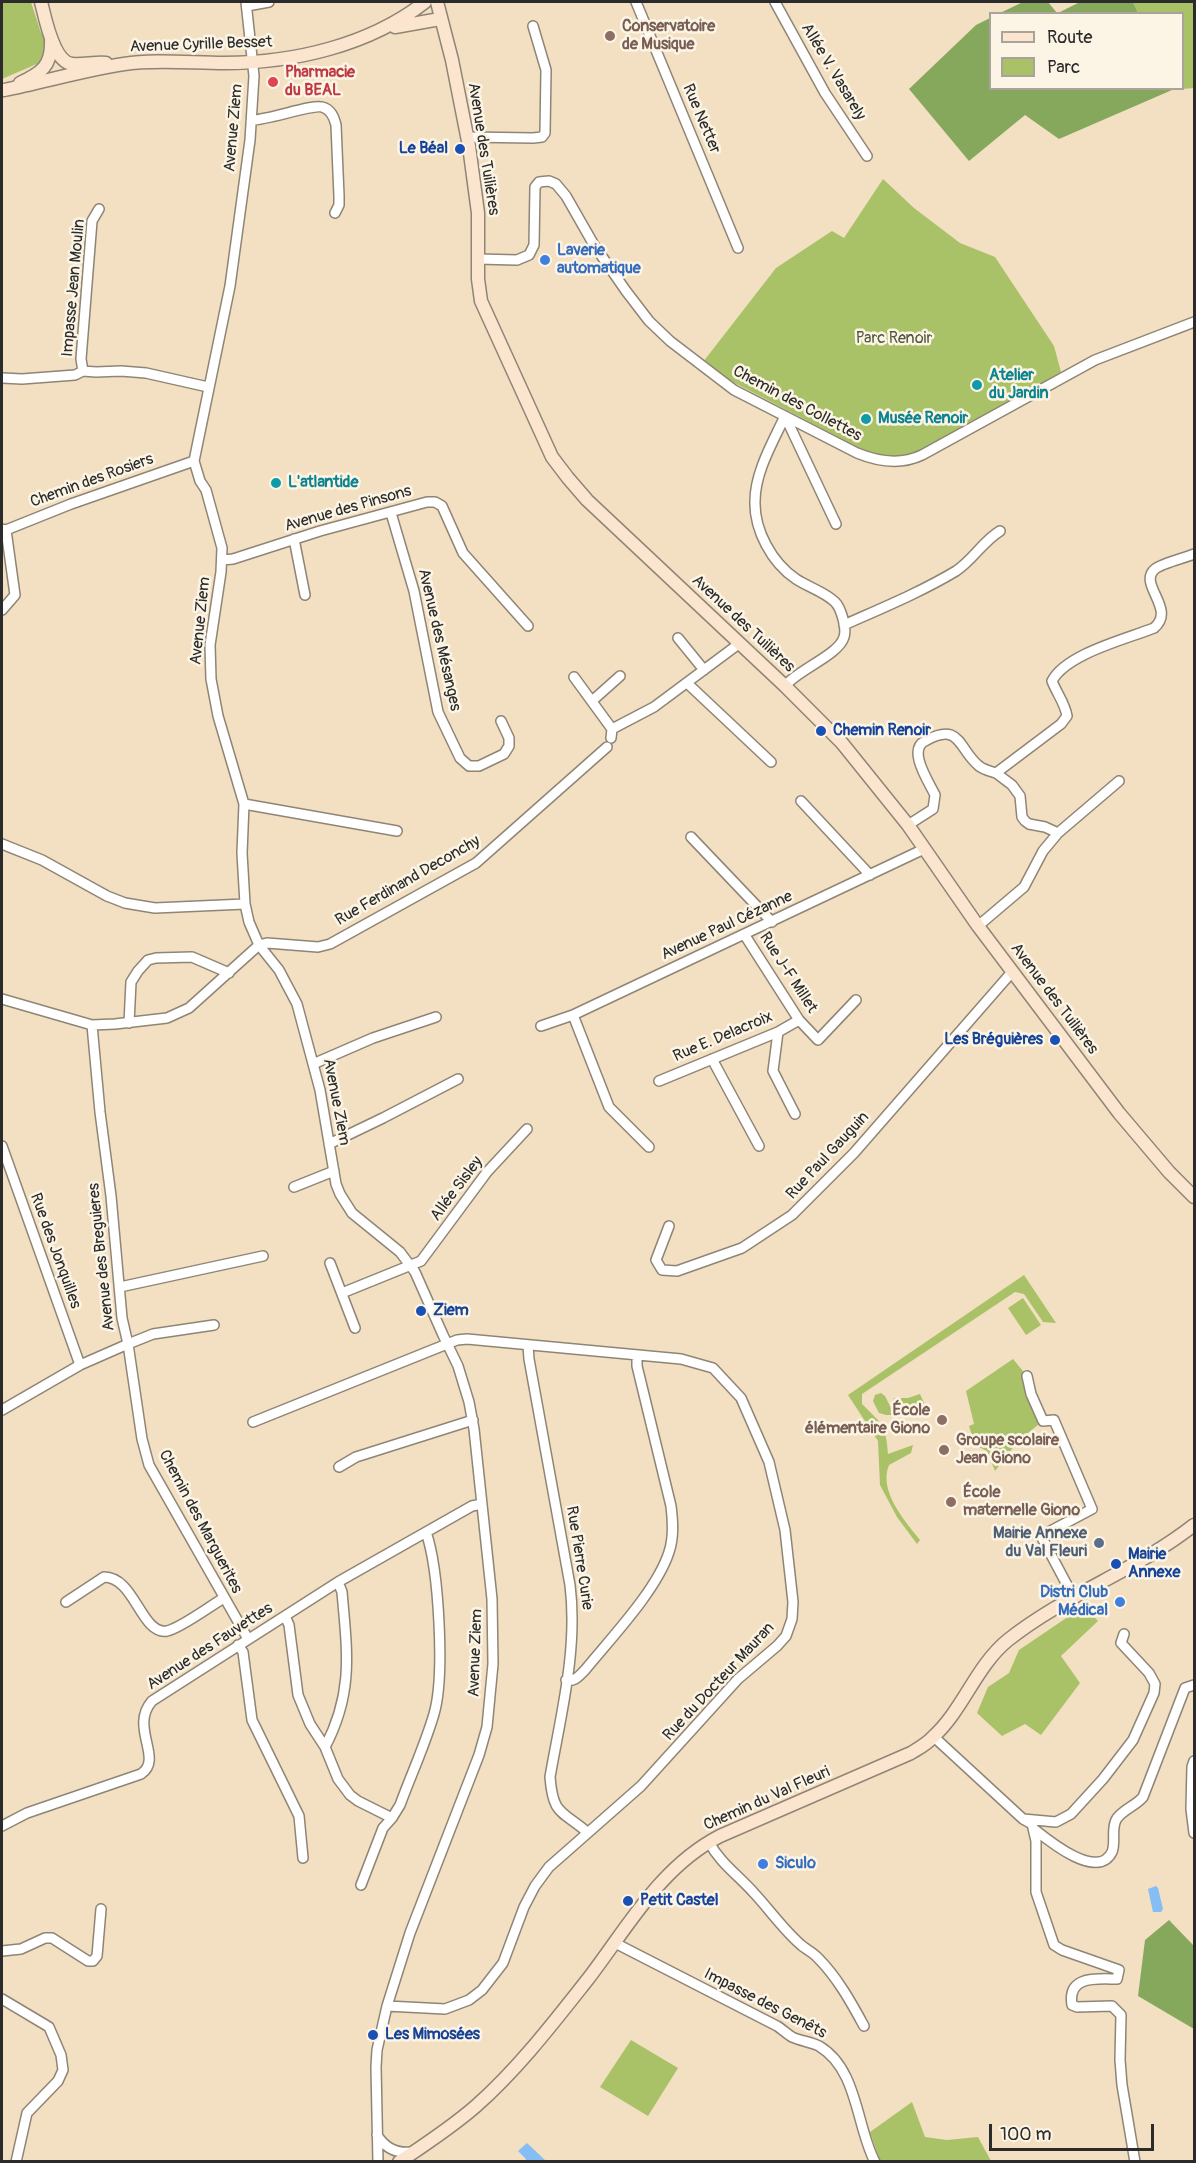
<!DOCTYPE html>
<meta charset="utf-8">
<style>
body{margin:0}
#map{position:relative;width:1196px;height:2163px;overflow:hidden;background:#f3dfc1;font-family:Pangolin,sans-serif}
canvas{display:block}
.frame{position:absolute;inset:0;border:3px solid #2b2b2b;pointer-events:none}
.legend{position:absolute;left:989px;top:12px;width:195px;height:78px;box-sizing:border-box;background:#fcf5e5;border:2px solid #a8a49b;margin:0;padding:8px 10px;list-style:none;font-size:18px;color:#2b2b2b}
.legend li{display:flex;align-items:center;gap:12px;height:30px}
.legend b{width:30px;border:2px solid #a8a49b}
.scale{position:absolute;left:989px;top:2124px;width:165px;height:27px;box-sizing:border-box;border:3px solid #2b2b2b;border-top:0;padding-left:8px;font-size:18px;line-height:21px;white-space:nowrap;color:#2b2b2b;-webkit-text-stroke:4px #fcf5e5;paint-order:stroke}
</style>
<div id="map">
<canvas width="1196" height="2163"></canvas>
<div class="frame"></div>
<ul class="legend">
<li><b style="height:8px;background:#fce5cf"></b>Route</li>
<li><b style="height:16px;background:#a9c267"></b>Parc</li>
</ul>
<div class="scale">100 m</div>
</div>
<script>
const g = document.querySelector('canvas').getContext('2d');
g.lineJoin = 'round';
function fill(path, color) { g.fillStyle = color; g.fill(path, 'evenodd'); }
function stroke(path, color, width, dash) { g.strokeStyle = color; g.lineWidth = width; g.lineCap = dash ? 'butt' : 'round'; g.setLineDash(dash || []); g.stroke(path); }
function label(font, color, halo, rows, align = 'center') {
  g.font = font + ' Pangolin,sans-serif'; g.lineWidth = 5; g.setLineDash([]); g.textBaseline = 'middle'; g.strokeStyle = halo; g.fillStyle = color; for (const [text, x, y, turn = 0] of rows) {
    g.save(); g.translate(x, y); g.rotate((+turn || 0) * Math.PI / 180); g.textAlign = isNaN(turn) ? turn : align; if (halo) g.strokeText(text, 0, 0); g.fillText(text, 0, 0); g.restore();
  }
}
fill(new Path2D(`
 M 2,2 L 31,2 L 41,33 L 48,39 L 46,58 L 39,63 L 2,79 Z
 M 1133,2 L 1194,2 L 1194,88 L 1172,90 L 1172,89 L 1182,88 L 1182,14 L 1138,13 Z
 M 883,179 L 914,208 L 960,243 L 995,257 L 1054,346 L 1061,372 L 920,454 L 896,461 L 869,453 L 733,382 L 703,362 L 776,268 L 832,231 L 844,238 Z
 M 1024,1275 L 1056,1323 L 1043,1322 L 1024,1294 L 1015,1292 L 862,1394 L 862,1404 C 882,1424 886,1425 888,1454 L 913,1445 L 911,1453 L 889,1465 C 878,1491 905,1521 920,1540 L 917,1544 L 897,1517 L 880,1485 L 878,1441 L 848,1395 Z
 M 1023,1298 L 1041,1325 L 1026,1335 L 1008,1308 Z
 M 1013,1359 L 1027,1376 L 1043,1421 L 1018,1441 L 995,1471 L 987,1451 L 975,1445 L 969,1426 L 974,1424 L 966,1391 Z
 M 881,1393 L 885,1396 L 891,1408 L 907,1409 L 908,1415 L 886,1415 L 879,1413 L 873,1401 L 875,1395 Z
 M 920,1394 L 929,1414 L 921,1415 L 913,1407 L 893,1403 L 894,1398 L 908,1398 Z
 M 1084,1606 L 1098,1621 L 1061,1656 L 1080,1683 L 1041,1735 L 1025,1724 L 1002,1736 L 977,1713 L 988,1687 L 1009,1673 L 1019,1650 Z
 M 631,2040 L 678,2068 L 648,2116 L 600,2087 Z
 M 912,2102 L 925,2137 L 947,2140 L 978,2137 L 991,2161 L 880,2161 L 870,2132 Z`), '#a9c267');
fill(new Path2D(`
 M 1023,2 L 1048,2 L 1057,13 L 1000,13 Z
 M 1080,2 L 1133,2 L 1138,13 L 1058,13 Z
 M 990,18 L 990,88 L 1172,88 L 1172,90 L 1059,139 L 1025,115 L 969,161 L 909,89 L 976,25 Z
 M 1169,1920 L 1194,1946 L 1194,2029 L 1138,1996 L 1145,1940 Z`), '#86a85c');
fill(new Path2D(`
 M 1156,1886 L 1158,1888 L 1163,1909 L 1161,1912 L 1153,1912 L 1148,1889 Z
 M 527,2143 L 546,2161 L 525,2161 L 526,2159 L 518,2151 Z`), '#85bdf5');
const street = new Path2D(`
 M 246,2 L 254,76 L 250,140 L 230,286 L 194,461 L 200,481 L 206,490 L 222,548 L 221,572 L 210,645 L 211,679 L 218,716 L 244,804 L 242,853 L 245,904 L 249,922 L 259,945 L 279,970 L 297,1004 L 320,1090 L 336,1184 L 340,1194 L 352,1213 L 400,1252 L 415,1272 L 443,1335 L 458,1366 L 469,1402 L 474,1429 L 492,1599 L 493,1664 L 487,1727 L 479,1755 L 410,1933 L 387,2006 L 377,2050 L 376,2067 L 378,2162
 M 636,2 L 738,248
 M 775,2 L 825,93 L 867,156
 M 247,6 L 269,2
 M 252,120 C 269,120 312,104 322,107 C 331,109 334,117 336,125 L 339,196 L 339,205 L 335,213
 M 467,137 L 533,138 L 542,137 L 545,133 L 546,70 L 533,26
 M 478,259 L 517,260 L 529,255 L 534,245 L 535,187 L 539,182 L 549,181 L 556,184 L 566,196 L 594,245 L 626,291 L 649,321 L 670,341 L 734,390 L 857,453 C 879,462 901,465 922,455 L 1095,360 L 1194,322
 M 83,371 L 81,359 L 92,221 L 99,209
 M 2,378 L 22,379 L 75,375 L 83,371 L 96,372 L 121,371 L 146,373 L 208,387
 M 785,416 C 773,442 755,472 755,501 C 754,530 772,563 796,579 C 808,587 825,592 835,602 C 841,608 847,628 844,637 C 839,655 797,670 785,686
 M 785,416 L 836,524
 M 391,513 L 414,591 L 438,712 L 460,758 L 469,766 L 479,766 L 504,754 L 509,746 L 509,738 L 501,721
 M 2,529 L 6,530 L 71,504 L 194,461
 M 294,539 L 305,595
 M 222,560 L 233,559 L 320,531 L 427,502 L 435,502 L 442,506 L 463,553 L 528,626
 M 2,610 L 15,595 L 6,530
 M 844,625 C 882,608 921,592 956,571 C 973,560 983,541 1000,531
 M 678,638 L 704,670
 M 574,677 L 612,729 L 611,738
 M 687,683 L 771,762
 M 592,701 L 620,676
 M 612,729 L 654,707 L 740,643
 M 996,773 L 1012,785 L 1020,796 L 1022,817 L 1025,821 L 1029,824 L 1045,827 L 1058,833
 M 801,801 L 870,875
 M 244,804 L 397,831
 M 908,825 L 933,809 L 935,795 C 929,782 907,750 925,741 C 961,721 958,749 979,766 C 984,770 990,771 996,773 L 1061,724 L 1067,716 C 1065,703 1057,694 1052,681 C 1066,654 1126,639 1154,628 C 1177,609 1137,584 1155,569 C 1162,563 1185,558 1194,554
 M 691,837 L 772,922
 M 2,844 L 42,860 L 107,896 L 125,903 L 155,908 L 245,904
 M 978,926 L 1024,887 L 1043,851 L 1058,833 L 1119,781
 M 744,934 L 799,1020 L 818,1040 L 856,1000
 M 2,999 L 92,1025 L 115,1024 L 167,1018 L 189,1008 L 259,945 L 267,943 L 318,947 L 330,944 L 476,863 L 607,747
 M 573,1015 L 609,1107 L 649,1147
 M 129,1023 L 131,982 L 138,971 L 148,960 L 156,958 L 192,957 L 229,973
 M 541,1026 L 573,1015 L 924,849
 M 778,1032 L 773,1071 L 795,1114
 M 712,1059 L 759,1146
 M 313,1064 L 373,1038 L 436,1017
 M 659,1081 L 778,1032 L 799,1020
 M 329,1144 L 383,1118 L 458,1079
 M 2,1146 L 80,1365
 M 294,1187 L 334,1171
 M 669,1226 L 656,1260 L 662,1270 L 677,1271 L 742,1248 L 792,1215 L 854,1153 L 1012,972
 M 330,1263 L 355,1328
 M 120,1287 L 263,1256
 M 342,1293 L 421,1261 L 487,1172 L 527,1129
 M 214,1325 L 153,1334 L 128,1344 L 142,1439 L 149,1465 L 248,1639
 M 528,1345 L 529,1359 L 570,1585 C 578,1649 561,1714 550,1777 C 553,1815 561,1810 587,1832
 M 1027,1376 L 1031,1394 L 1043,1421 L 1054,1420 L 1092,1509 L 1041,1536 L 1074,1598
 M 2,1410 L 80,1365 L 128,1344 L 122,1318 L 111,1196 L 100,1112 L 92,1025
 M 253,1422 L 457,1340 L 467,1339 L 681,1359 L 713,1368 L 741,1398 L 769,1462 L 785,1530 L 793,1602 L 792,1619 L 786,1636 L 777,1646 L 738,1679 L 641,1786 L 549,1867 L 535,1886 L 524,1907 L 503,1963 L 482,1990 L 469,2000 L 445,2009 L 387,2006
 M 339,1467 L 356,1457 L 473,1420
 M 66,1602 L 104,1577 C 135,1577 141,1635 167,1631 C 181,1628 210,1606 224,1598
 M 285,1616 L 289,1625 L 298,1695 L 310,1724 L 325,1747 L 338,1779 L 350,1795 L 358,1801 L 392,1818
 M 238,1645 L 243,1652 L 252,1720 L 299,1816 L 303,1858
 M 566,1680 C 575,1682 579,1676 585,1670 C 611,1638 657,1590 669,1552 C 674,1537 673,1522 671,1506 L 637,1366 L 637,1356
 M 934,1737 L 1023,1819 L 1032,1824 L 1036,1841 L 1036,1892 L 1054,1945 L 1062,1950 L 1119,1970 L 1117,1979 C 1097,1979 1067,1975 1072,2005 L 1077,2007 L 1112,2006 L 1121,2015 L 1120,2060 L 1122,2085 L 1135,2162
 M 325,1747 C 354,1692 347,1651 342,1592 L 338,1582
 M 1194,1761 L 1192,1767 L 1191,1809 L 1194,1833
 M 1023,1819 L 1056,1822 L 1071,1814 L 1103,1779 L 1133,1740 L 1154,1693 L 1155,1684 L 1149,1673 L 1121,1643 L 1124,1634
 M 2,1826 L 27,1813 L 141,1774 C 164,1759 129,1727 152,1701 L 338,1582 L 472,1506 L 482,1504
 M 1034,1829 C 1049,1841 1098,1881 1112,1852 C 1116,1842 1111,1830 1116,1820 C 1121,1810 1136,1806 1143,1797 L 1185,1688 L 1194,1685
 M 709,1842 C 720,1863 738,1875 754,1893 C 769,1909 783,1929 800,1944 C 805,1949 813,1952 818,1958 C 837,1977 851,2002 864,2026
 M 361,1885 L 383,1828 L 392,1818 L 400,1805 C 411,1775 425,1745 434,1714 C 445,1676 439,1570 426,1532
 M 615,1943 L 777,2026 C 782,2029 787,2034 792,2037 C 801,2041 811,2042 819,2046 C 858,2069 856,2126 875,2162
 M 2,1951 L 21,1949 L 45,1938 L 52,1938 L 88,1961 L 93,1961 L 97,1956 L 101,1909
 M 2,1999 L 49,2027 L 61,2055 L 63,2070 L 58,2081 L 27,2113 L 16,2162
 M 377,2135 C 385,2148 396,2154 412,2152`);
const secondary = new Path2D(`
 M 41,2 C 45,17 53,62 72,64 C 83,65 95,62 106,63
 M 437,2 L 452,60 L 469,146 L 478,213 L 478,279 L 481,301 L 552,457 L 568,478 L 587,500 L 785,686 L 842,743 L 908,825 L 978,926 L 1119,1113 L 1169,1172 L 1194,1197
 M 395,27 L 440,19
 M 20,83 C 41,73 52,66 51,41
 M 4,90 C 44,82 84,70 124,64 C 153,59 193,63 224,63 C 294,63 370,45 425,2
 M 399,2162 C 426,2144 452,2127 476,2106 C 518,2069 554,2022 588,1979 C 628,1927 660,1867 720,1836 L 911,1753 C 919,1748 927,1744 933,1737 C 963,1710 976,1666 1008,1640 C 1066,1594 1137,1570 1194,1525`);
stroke(street, '#8f8576', 12);
stroke(secondary, '#8f8576', 15);
stroke(street, '#fff', 9);
stroke(secondary, '#fce5cf', 12);
for (const [x, y, r, color] of [
 [610,36,6,"#8d6e63"],
 [273,82,6,"#e0444e"],
 [460,149,6,"#1a4fb4"],
 [545,260,6,"#3f7fe0"],
 [977,385,6,"#0f9aa8"],
 [866,419,6,"#0f9aa8"],
 [276,483,6,"#0f9aa8"],
 [821,731,6,"#1a4fb4"],
 [1055,1040,6,"#1a4fb4"],
 [421,1311,6,"#1a4fb4"],
 [942,1420,6,"#8d6e63"],
 [944,1450,6,"#8d6e63"],
 [951,1502,6,"#8d6e63"],
 [1099,1543,6,"#5c6f8a"],
 [1116,1564,6,"#1a4fb4"],
 [1120,1602,6,"#3f7fe0"],
 [763,1864,6,"#3f7fe0"],
 [628,1901,6,"#1a4fb4"],
 [373,2035,6,"#1a4fb4"]
]) { const dot = new Path2D(); dot.arc(x, y, r, 0, 2 * Math.PI); g.fillStyle = color; g.fill(dot); stroke(dot, '#fcf5e5', 2); }
label('bold 16px', '#785e54', '#fcf5e5', [
 ["Conservatoire",622,27],
 ["de Musique",622,45],
 ["École",930,1411,"right"],
 ["élémentaire Giono",930,1429,"right"],
 ["Groupe scolaire",956,1441],
 ["Jean Giono",956,1459],
 ["École",963,1493],
 ["maternelle Giono",963,1511]
], 'left');
label('16px', '#2b2b2b', '#fcf5e5', [
 ["Avenue Cyrille Besset",201,45,-2],
 ["Allée V. Vasarely",833,72,59],
 ["Rue Netter",701,119,67],
 ["Avenue Ziem",234,128,-85],
 ["Avenue des Tuilières",483,149,81],
 ["Impasse Jean Moulin",74,288,-85],
 ["Chemin des Collettes",797,404,28],
 ["Chemin des Rosiers",92,481,-20],
 ["Avenue des Pinsons",348,509,-16],
 ["Avenue Ziem",201,621,-84],
 ["Avenue des Tuilières",743,624,43],
 ["Avenue des Mésanges",439,640,77],
 ["Rue Ferdinand Deconchy",408,881,-30],
 ["Avenue Paul Cézanne",727,926,-25],
 ["Rue J-F Millet",788,973,57],
 ["Avenue des Tuilières",1054,999,53],
 ["Rue E. Delacroix",723,1037,-23],
 ["Avenue Ziem",336,1102,79],
 ["Rue Paul Gauguin",828,1156,-47],
 ["Allée Sisley",457,1189,-53],
 ["Rue des Jonquilles",55,1251,70],
 ["Avenue des Breguieres",102,1257,-96],
 ["Chemin des Marguerites",200,1522,62],
 ["Rue Pierre Curie",579,1558,81],
 ["Avenue des Fauvettes",210,1647,-33],
 ["Avenue Ziem",476,1653,-88],
 ["Rue du Docteur Mauran",719,1682,-47],
 ["Chemin du Val Fleuri",767,1799,-24],
 ["Impasse des Genêts",765,2004,27]
]);
label('bold 16px', '#be3a42', '#fcf5e5', [
 ["Pharmacie",285,73],
 ["du BEAL",285,91]
], 'left');
label('bold 16px', '#164399', '#fcf5e5', [
 ["Le Béal",448,149,"right"],
 ["Chemin Renoir",833,731],
 ["Les Bréguières",1043,1040,"right"],
 ["Ziem",433,1311],
 ["Mairie",1128,1555],
 ["Annexe",1128,1573],
 ["Petit Castel",640,1901],
 ["Les Mimosées",385,2035]
], 'left');
label('bold 16px', '#366cbe', '#fcf5e5', [
 ["Laverie",557,251],
 ["automatique",557,269],
 ["Distri Club",1108,1593,"right"],
 ["Médical",1108,1611,"right"],
 ["Siculo",775,1864]
], 'left');
label('16px', '#51583d', '#fcf5e5', [
 ["Parc Renoir",894,339]
]);
label('bold 16px', '#0d838f', '#fcf5e5', [
 ["Atelier",989,376],
 ["du Jardin",989,394],
 ["Musée Renoir",878,419],
 ["L'atlantide",288,483]
], 'left');
label('bold 16px', '#4e5e75', '#fcf5e5', [
 ["Mairie Annexe",1087,1534],
 ["du Val Fleuri",1087,1552]
], 'right');
</script>
